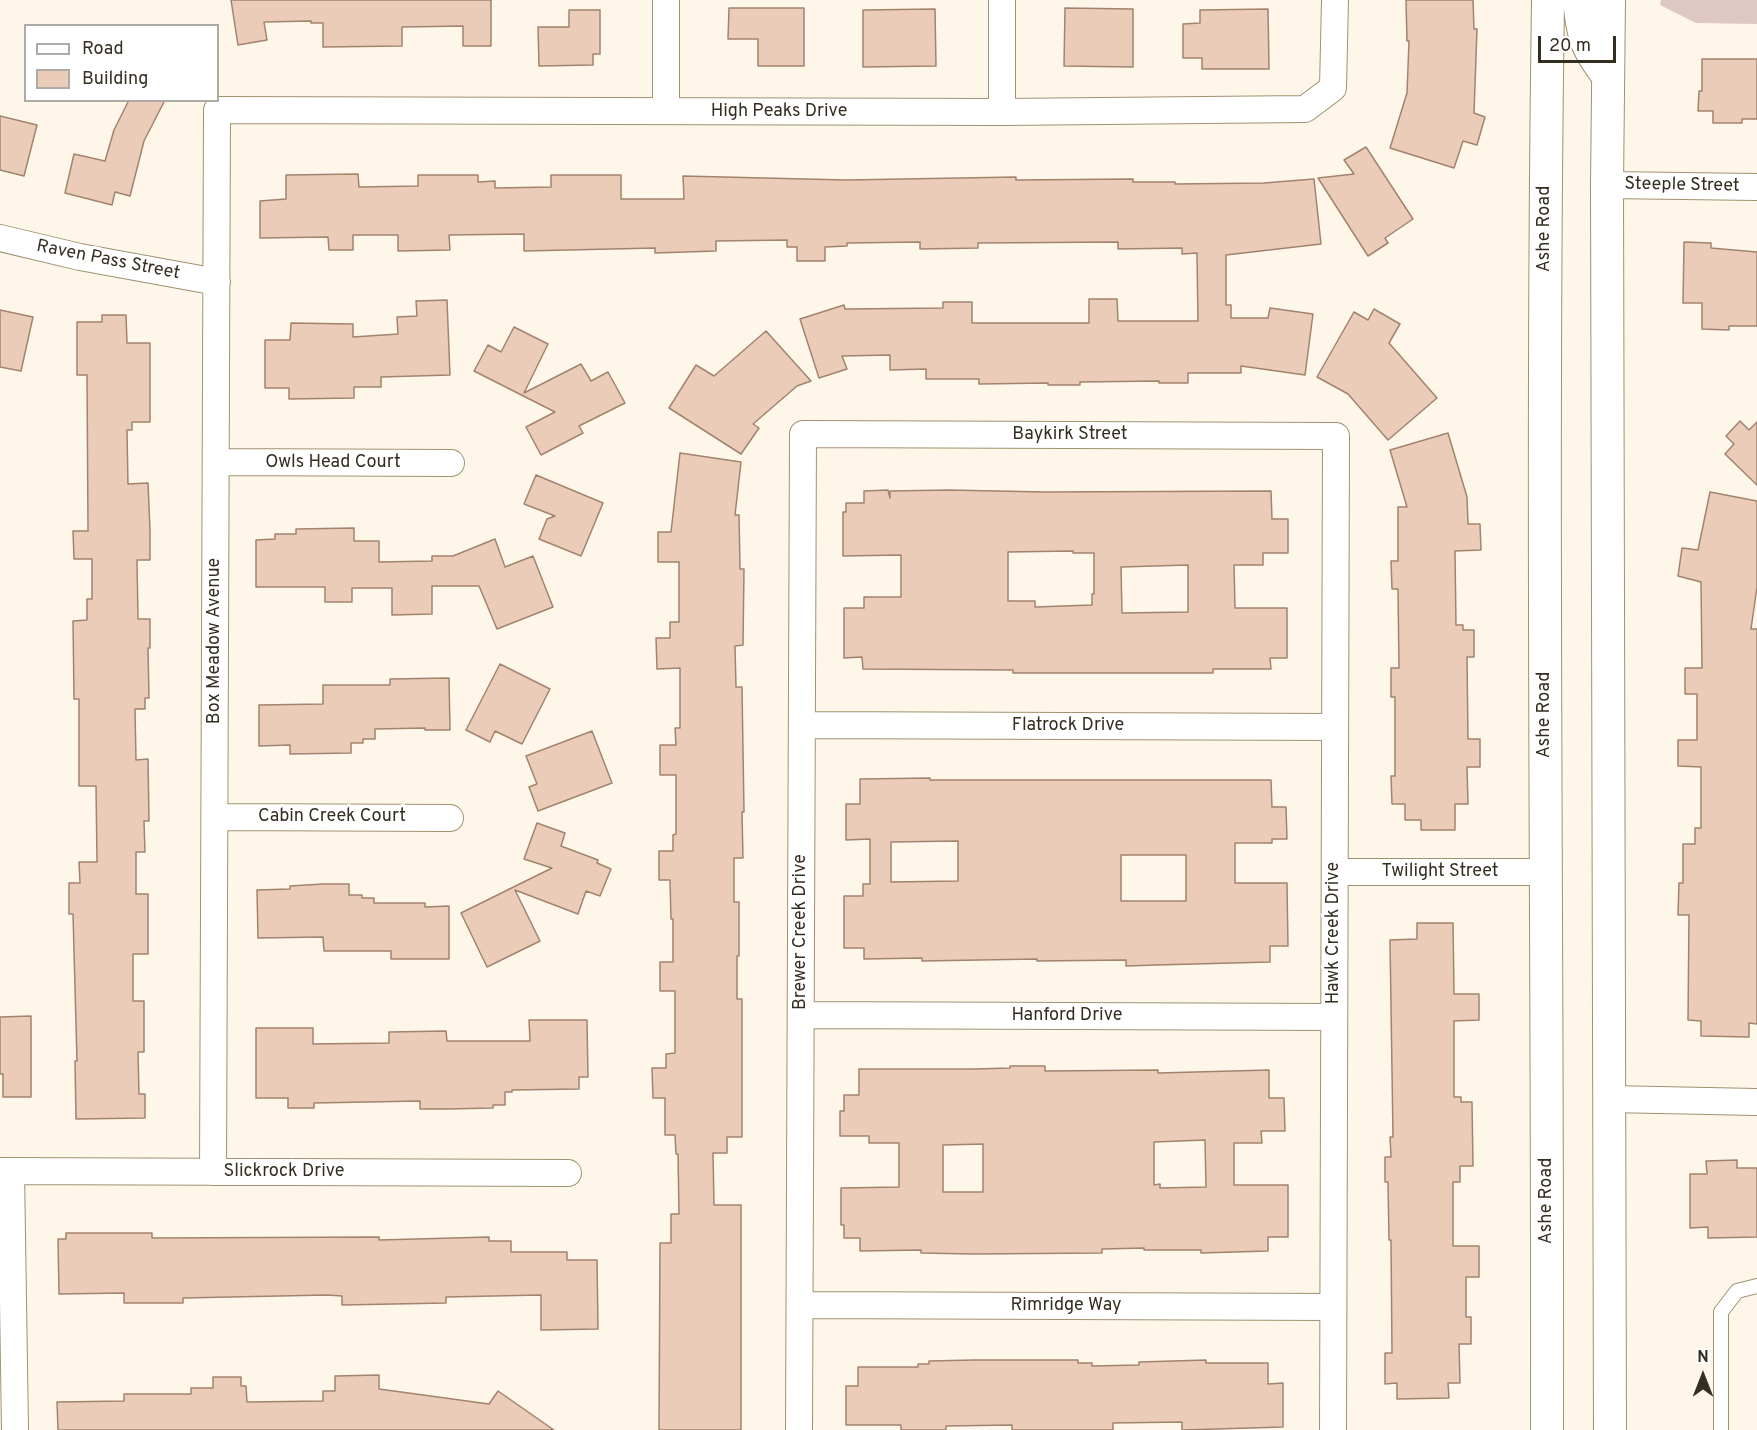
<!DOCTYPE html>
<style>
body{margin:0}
#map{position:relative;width:1757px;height:1430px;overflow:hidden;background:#fef7e9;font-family:Overpass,sans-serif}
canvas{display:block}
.legend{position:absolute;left:24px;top:24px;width:195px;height:78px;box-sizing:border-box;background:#fff;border:2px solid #aeaba6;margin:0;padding:8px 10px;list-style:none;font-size:18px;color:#342e21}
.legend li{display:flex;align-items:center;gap:12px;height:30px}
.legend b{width:30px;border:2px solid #aeaba6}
.north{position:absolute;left:1673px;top:1346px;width:60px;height:60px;-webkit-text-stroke:4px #fff;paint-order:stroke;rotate:0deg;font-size:16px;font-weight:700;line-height:24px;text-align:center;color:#342e21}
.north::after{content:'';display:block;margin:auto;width:21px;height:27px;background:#342e21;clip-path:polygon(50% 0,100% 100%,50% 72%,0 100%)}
.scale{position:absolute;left:1538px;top:36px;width:78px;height:27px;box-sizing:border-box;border:3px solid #342e21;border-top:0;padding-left:8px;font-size:18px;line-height:21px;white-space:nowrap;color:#342e21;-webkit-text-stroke:4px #fff;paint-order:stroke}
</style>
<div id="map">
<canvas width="1757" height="1430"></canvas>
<ul class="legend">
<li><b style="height:8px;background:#fff"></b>Road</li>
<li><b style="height:16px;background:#eaccb9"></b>Building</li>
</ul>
<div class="north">N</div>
<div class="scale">20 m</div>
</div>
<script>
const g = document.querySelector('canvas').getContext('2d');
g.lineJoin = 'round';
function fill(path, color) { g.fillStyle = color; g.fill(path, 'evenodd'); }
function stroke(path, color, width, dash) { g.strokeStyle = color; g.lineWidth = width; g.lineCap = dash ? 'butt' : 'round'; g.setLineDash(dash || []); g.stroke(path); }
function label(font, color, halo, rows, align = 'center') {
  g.font = font + ' Overpass,sans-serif'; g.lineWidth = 6; g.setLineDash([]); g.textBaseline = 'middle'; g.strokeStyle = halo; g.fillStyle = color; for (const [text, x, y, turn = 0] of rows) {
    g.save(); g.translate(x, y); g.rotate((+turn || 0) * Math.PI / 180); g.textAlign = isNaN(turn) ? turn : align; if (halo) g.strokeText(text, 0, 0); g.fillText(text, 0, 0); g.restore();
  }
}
fill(new Path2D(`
 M 1661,0 L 1757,0 L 1757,24 L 1696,23 L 1660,5 Z`), '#dec7c5');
const building = new Path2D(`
 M 231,0 L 491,0 L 491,46 L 463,46 L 463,26 L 402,27 L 402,46 L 323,47 L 323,23 L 311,23 L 311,21 L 264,22 L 267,40 L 238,45 Z
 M 1406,0 L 1473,0 L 1474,29 L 1477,29 L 1474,113 L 1485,117 L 1477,145 L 1463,141 L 1454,168 L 1390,148 L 1407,93 L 1409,41 L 1407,41 Z
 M 729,8 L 804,8 L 804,66 L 758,66 L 758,39 L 728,39 Z
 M 1065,8 L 1133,9 L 1133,67 L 1064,66 Z
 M 935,9 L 936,66 L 863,67 L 863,10 Z
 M 1268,9 L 1269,69 L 1202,69 L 1202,58 L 1183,58 L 1183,24 L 1200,23 L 1200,10 Z
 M 569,10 L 600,10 L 600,54 L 593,54 L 593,65 L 539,66 L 538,27 L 569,27 Z
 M 1702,59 L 1757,59 L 1757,119 L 1742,119 L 1742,123 L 1713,123 L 1713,111 L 1698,111 L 1699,91 L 1702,91 Z
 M 129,100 L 165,100 L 144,141 L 130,196 L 115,192 L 112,205 L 65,193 L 74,154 L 105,161 L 114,130 Z
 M 0,116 L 37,125 L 24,176 L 0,170 Z
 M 1366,147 L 1413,219 L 1385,238 L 1388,243 L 1368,256 L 1318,178 L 1354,174 L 1344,160 Z
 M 358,174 L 359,187 L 418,186 L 418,175 L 478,175 L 478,182 L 495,181 L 495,188 L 551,187 L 551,175 L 621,175 L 621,199 L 684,199 L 683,176 L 846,180 L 1016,177 L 1016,180 L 1133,179 L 1133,182 L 1175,182 L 1175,184 L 1264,183 L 1314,179 L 1321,244 L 1226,255 L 1226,305 L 1231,305 L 1231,318 L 1268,318 L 1270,308 L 1313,314 L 1305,375 L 1241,366 L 1241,373 L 1188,373 L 1188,383 L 1159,383 L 1159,381 L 1080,382 L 1080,385 L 1048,385 L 1048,383 L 979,384 L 979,379 L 926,379 L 926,369 L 890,370 L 890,355 L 842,356 L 847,369 L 819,378 L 800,319 L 844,305 L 845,309 L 943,308 L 943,302 L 972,302 L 972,323 L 1089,323 L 1089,299 L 1117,299 L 1118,321 L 1198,321 L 1197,253 L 1182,254 L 1182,248 L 1118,249 L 1118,242 L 978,243 L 978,248 L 920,249 L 920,242 L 847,243 L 847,246 L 825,247 L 825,261 L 797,261 L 797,247 L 787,247 L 787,240 L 716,241 L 716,251 L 655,253 L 655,248 L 524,251 L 524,234 L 449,235 L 450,250 L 398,251 L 398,235 L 353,235 L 353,250 L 329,250 L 328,237 L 260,238 L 260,201 L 286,199 L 286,175 Z
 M 1684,242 L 1711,243 L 1711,248 L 1757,252 L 1757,326 L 1729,326 L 1729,330 L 1702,329 L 1702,303 L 1683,303 Z
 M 447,300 L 450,375 L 381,377 L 381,387 L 354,387 L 354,398 L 289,399 L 289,388 L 265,388 L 265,340 L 290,340 L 291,323 L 353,324 L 353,337 L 398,334 L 397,317 L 417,316 L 416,301 Z
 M 1374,309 L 1400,324 L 1389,343 L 1437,398 L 1388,440 L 1348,394 L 1317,377 L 1354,312 L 1368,320 Z
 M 0,310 L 33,317 L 21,371 L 0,367 Z
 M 102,315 L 126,315 L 127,343 L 150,343 L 150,422 L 132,422 L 132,430 L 127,430 L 128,484 L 148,483 L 150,530 L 150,560 L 137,560 L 138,619 L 150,619 L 150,648 L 148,648 L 149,698 L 145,698 L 145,709 L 135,709 L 136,760 L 148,759 L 149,821 L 144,821 L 145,852 L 136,852 L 136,894 L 148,894 L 148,954 L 133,954 L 133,1001 L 144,1001 L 144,1052 L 138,1052 L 139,1094 L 145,1094 L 145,1118 L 76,1119 L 75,1061 L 77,1061 L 73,914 L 69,914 L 69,883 L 80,883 L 79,862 L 97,862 L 96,786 L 79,786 L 79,699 L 74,699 L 73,621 L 87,620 L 87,599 L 92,599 L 92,559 L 74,559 L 73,531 L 88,531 L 87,375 L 77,375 L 77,322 L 102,322 Z
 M 514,327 L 548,344 L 524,393 L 581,364 L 591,381 L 608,372 L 625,403 L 579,426 L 583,433 L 541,455 L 526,427 L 555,412 L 474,371 L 488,345 L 501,352 Z
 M 766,331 L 811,381 L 797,386 L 753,424 L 759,428 L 741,454 L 669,408 L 696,365 L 714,376 Z
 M 1740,421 L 1749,430 L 1757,422 L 1757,485 L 1725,454 L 1734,444 L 1726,436 Z
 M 1448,433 L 1467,497 L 1468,524 L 1480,524 L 1481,550 L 1455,551 L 1456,625 L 1463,625 L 1463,630 L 1474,630 L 1474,657 L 1467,657 L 1468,739 L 1480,739 L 1480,767 L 1467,767 L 1468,804 L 1455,804 L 1455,830 L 1421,830 L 1421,820 L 1405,820 L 1405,804 L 1392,804 L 1391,776 L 1395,776 L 1395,697 L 1391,697 L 1391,668 L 1399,668 L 1398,589 L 1392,589 L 1391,561 L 1398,561 L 1398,507 L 1407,507 L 1390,450 Z
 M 680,453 L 741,462 L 735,515 L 739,515 L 740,569 L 744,569 L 743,645 L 735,646 L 736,687 L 742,687 L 744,812 L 742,812 L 743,858 L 734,858 L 734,902 L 739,902 L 739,956 L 737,956 L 737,999 L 742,999 L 742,1137 L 727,1137 L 727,1153 L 713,1153 L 714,1205 L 741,1205 L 741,1430 L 659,1430 L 660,1243 L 671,1243 L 671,1214 L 679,1214 L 678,1154 L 676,1154 L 675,1135 L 665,1135 L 665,1098 L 653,1098 L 652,1068 L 666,1068 L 666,1054 L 675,1053 L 675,991 L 660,991 L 660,962 L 673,962 L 673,919 L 671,919 L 670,880 L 659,880 L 659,851 L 673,851 L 673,835 L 676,834 L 676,775 L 660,775 L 660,745 L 676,745 L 675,728 L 680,728 L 680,668 L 657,669 L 656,638 L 670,638 L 670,622 L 679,622 L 679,562 L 658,562 L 658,532 L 671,532 Z
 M 536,475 L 603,503 L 581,556 L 539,539 L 547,519 L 555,516 L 524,504 Z
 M 888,490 L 890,498 L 890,491 L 948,490 L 1045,492 L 1271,491 L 1272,519 L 1288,519 L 1288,553 L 1263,553 L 1263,565 L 1234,565 L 1235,608 L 1287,608 L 1287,658 L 1270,658 L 1271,669 L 1213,669 L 1213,673 L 1013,673 L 1013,670 L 863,669 L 862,657 L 844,658 L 844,608 L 864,608 L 864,597 L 901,597 L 901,555 L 843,556 L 843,512 L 846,512 L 846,503 L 864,503 L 864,491 ZM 1073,551 L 1073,553 L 1094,553 L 1094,594 L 1092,594 L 1092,605 L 1035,607 L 1035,601 L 1008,601 L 1008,552 ZM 1188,565 L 1188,612 L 1122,613 L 1121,567 Z
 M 1710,492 L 1757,501 L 1757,587 L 1751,629 L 1757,629 L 1757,1024 L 1749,1023 L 1749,1037 L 1701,1036 L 1701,1021 L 1688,1020 L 1689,915 L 1678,915 L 1679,883 L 1683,883 L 1683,844 L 1695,844 L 1695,828 L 1701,828 L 1701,767 L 1678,766 L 1678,740 L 1697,740 L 1697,694 L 1685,694 L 1685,668 L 1702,668 L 1701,582 L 1678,576 L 1682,548 L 1698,550 Z
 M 354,528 L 354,541 L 379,541 L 379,562 L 432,561 L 432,556 L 453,556 L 495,539 L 505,567 L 533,556 L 553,607 L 497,629 L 479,586 L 432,586 L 432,614 L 392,615 L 392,588 L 352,588 L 352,602 L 325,602 L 325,587 L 256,587 L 256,540 L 275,539 L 275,534 L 296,534 L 296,529 Z
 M 500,664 L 550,689 L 522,744 L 495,731 L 490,742 L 466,730 Z
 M 449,678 L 450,730 L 425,730 L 425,728 L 375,729 L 375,739 L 363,739 L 363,743 L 351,743 L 351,753 L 290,754 L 290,745 L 259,746 L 259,705 L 323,704 L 323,685 L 390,685 L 390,679 Z
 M 592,731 L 612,783 L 538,811 L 529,787 L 537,784 L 526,756 Z
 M 930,778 L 930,780 L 1271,780 L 1272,807 L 1286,807 L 1287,839 L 1272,839 L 1272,843 L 1235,843 L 1235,883 L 1287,883 L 1288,946 L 1270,946 L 1270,962 L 1156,965 L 1126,966 L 1126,960 L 1037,961 L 1037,959 L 922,961 L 922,958 L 864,959 L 864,948 L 844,948 L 844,896 L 863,896 L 863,884 L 870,884 L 870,839 L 846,840 L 846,804 L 860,804 L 860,779 ZM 958,841 L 958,881 L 891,882 L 891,842 ZM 1121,855 L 1186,855 L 1186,901 L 1121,901 Z
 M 537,823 L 565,833 L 561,846 L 598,860 L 597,863 L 611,869 L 600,896 L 586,891 L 578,914 L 515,890 L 540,941 L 487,967 L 461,913 L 552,868 L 524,859 Z
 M 323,884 L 349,884 L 349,895 L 362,895 L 362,898 L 374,898 L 374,903 L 425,903 L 425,907 L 449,906 L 449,959 L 391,959 L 391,951 L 324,951 L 323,937 L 258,938 L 257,890 L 290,889 L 290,886 Z
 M 1417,923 L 1453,923 L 1454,994 L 1479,994 L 1479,1020 L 1454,1021 L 1454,1097 L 1461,1097 L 1461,1102 L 1472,1102 L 1473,1166 L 1460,1166 L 1460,1182 L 1453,1182 L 1453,1246 L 1479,1246 L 1479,1277 L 1466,1277 L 1466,1317 L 1471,1317 L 1471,1344 L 1459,1344 L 1460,1383 L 1448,1383 L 1449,1398 L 1397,1399 L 1397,1383 L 1385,1384 L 1385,1353 L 1392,1353 L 1391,1240 L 1389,1240 L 1388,1182 L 1385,1182 L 1385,1157 L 1391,1157 L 1390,1137 L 1393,1137 L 1390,940 L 1417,939 Z
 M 31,1016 L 31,1097 L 3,1097 L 3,1074 L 0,1074 L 0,1017 Z
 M 529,1020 L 587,1020 L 588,1077 L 579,1077 L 579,1089 L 512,1090 L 512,1092 L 505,1092 L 505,1105 L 493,1105 L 493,1108 L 447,1109 L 420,1109 L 420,1101 L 314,1103 L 314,1108 L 288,1108 L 288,1098 L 256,1098 L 256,1028 L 313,1028 L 313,1044 L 389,1043 L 389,1032 L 446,1031 L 447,1041 L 530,1041 Z
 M 1010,1066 L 1045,1066 L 1045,1071 L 1158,1070 L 1158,1073 L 1269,1070 L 1269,1098 L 1284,1098 L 1285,1131 L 1261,1131 L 1262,1143 L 1234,1143 L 1234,1185 L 1288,1185 L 1288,1237 L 1268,1237 L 1268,1251 L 1201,1253 L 1201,1250 L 1144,1250 L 1144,1248 L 1102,1249 L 1102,1253 L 973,1254 L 921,1253 L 921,1250 L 860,1251 L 860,1238 L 844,1238 L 844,1225 L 841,1225 L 841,1188 L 899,1187 L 899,1143 L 869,1143 L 869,1136 L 840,1136 L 840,1111 L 844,1111 L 844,1095 L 859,1095 L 859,1069 L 975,1069 L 1010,1068 ZM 1205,1140 L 1206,1187 L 1160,1188 L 1160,1184 L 1154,1185 L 1154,1142 ZM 983,1144 L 983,1192 L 943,1192 L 943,1145 Z
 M 1737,1160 L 1737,1168 L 1757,1168 L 1757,1237 L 1708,1238 L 1708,1227 L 1690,1228 L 1690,1174 L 1707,1174 L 1706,1161 Z
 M 66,1233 L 152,1233 L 152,1238 L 379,1237 L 379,1240 L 489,1237 L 489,1241 L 511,1241 L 511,1252 L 567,1252 L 567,1260 L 597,1260 L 598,1329 L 541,1330 L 541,1295 L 446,1297 L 446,1303 L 342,1305 L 342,1296 L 327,1295 L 183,1298 L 183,1303 L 124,1303 L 124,1293 L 59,1294 L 58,1239 L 66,1239 Z
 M 974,1360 L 1078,1360 L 1078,1363 L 1092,1363 L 1092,1366 L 1139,1365 L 1139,1362 L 1206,1360 L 1206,1363 L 1268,1363 L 1268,1384 L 1283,1383 L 1283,1427 L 1182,1430 L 1182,1422 L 1113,1423 L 1113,1430 L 1012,1430 L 1012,1425 L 946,1426 L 946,1430 L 901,1430 L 901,1425 L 846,1425 L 846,1386 L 858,1386 L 858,1367 L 918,1367 L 918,1364 L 929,1364 L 929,1361 Z
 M 379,1375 L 379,1389 L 489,1404 L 498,1391 L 554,1430 L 58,1430 L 57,1402 L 124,1401 L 124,1394 L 191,1394 L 191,1388 L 213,1388 L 213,1377 L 241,1377 L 241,1386 L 246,1386 L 247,1402 L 323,1401 L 323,1391 L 335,1391 L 335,1376 Z`);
fill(building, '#eaccb9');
stroke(building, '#a2836e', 1.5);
const service = new Path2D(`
 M 1721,1430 L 1721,1312 L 1737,1291 L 1757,1286`);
const minor = new Path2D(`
 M 666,111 L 666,0
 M 1002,112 L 1002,0
 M 1607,185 L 1757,187
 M 0,238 L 80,257 L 217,282
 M 216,462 L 451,463
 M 802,725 L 1335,727
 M 215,817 L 450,818
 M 1335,872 L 1544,872
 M 801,1015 L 1334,1017
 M 1609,1099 L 1757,1102
 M 0,1171 L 568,1173
 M 11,1171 L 15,1430
 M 213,1172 L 217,110 L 1002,112 L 1305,109 L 1333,88 L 1335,0
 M 800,1305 L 1333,1307
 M 799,1430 L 803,434 L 1336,436 L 1333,1430`);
const tertiary = new Path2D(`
 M 1579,0 C 1583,37 1585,46 1608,76
 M 1609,0 L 1607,185 L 1610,1430
 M 1547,1430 C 1548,953 1541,477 1548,0`);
stroke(service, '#a09170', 16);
stroke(minor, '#a09170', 28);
stroke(tertiary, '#a09170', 34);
stroke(service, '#fff', 14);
stroke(minor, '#fff', 26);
stroke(tertiary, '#fff', 32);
label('18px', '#342e21', '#fff', [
 ["High Peaks Drive",779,112],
 ["Steeple Street",1682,186,1],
 ["Ashe Road",1545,229,-90],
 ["Raven Pass Street",108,261,11],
 ["Baykirk Street",1070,435],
 ["Owls Head Court",333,463],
 ["Box Meadow Avenue",215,641,-90],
 ["Ashe Road",1545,715,-90],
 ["Flatrock Drive",1068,726],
 ["Cabin Creek Court",332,817],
 ["Twilight Street",1440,872],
 ["Brewer Creek Drive",801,932,-90],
 ["Hawk Creek Drive",1334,933,-90],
 ["Hanford Drive",1067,1016],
 ["Slickrock Drive",284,1172],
 ["Ashe Road",1547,1201,-90],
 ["Rimridge Way",1066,1306]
]);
</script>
